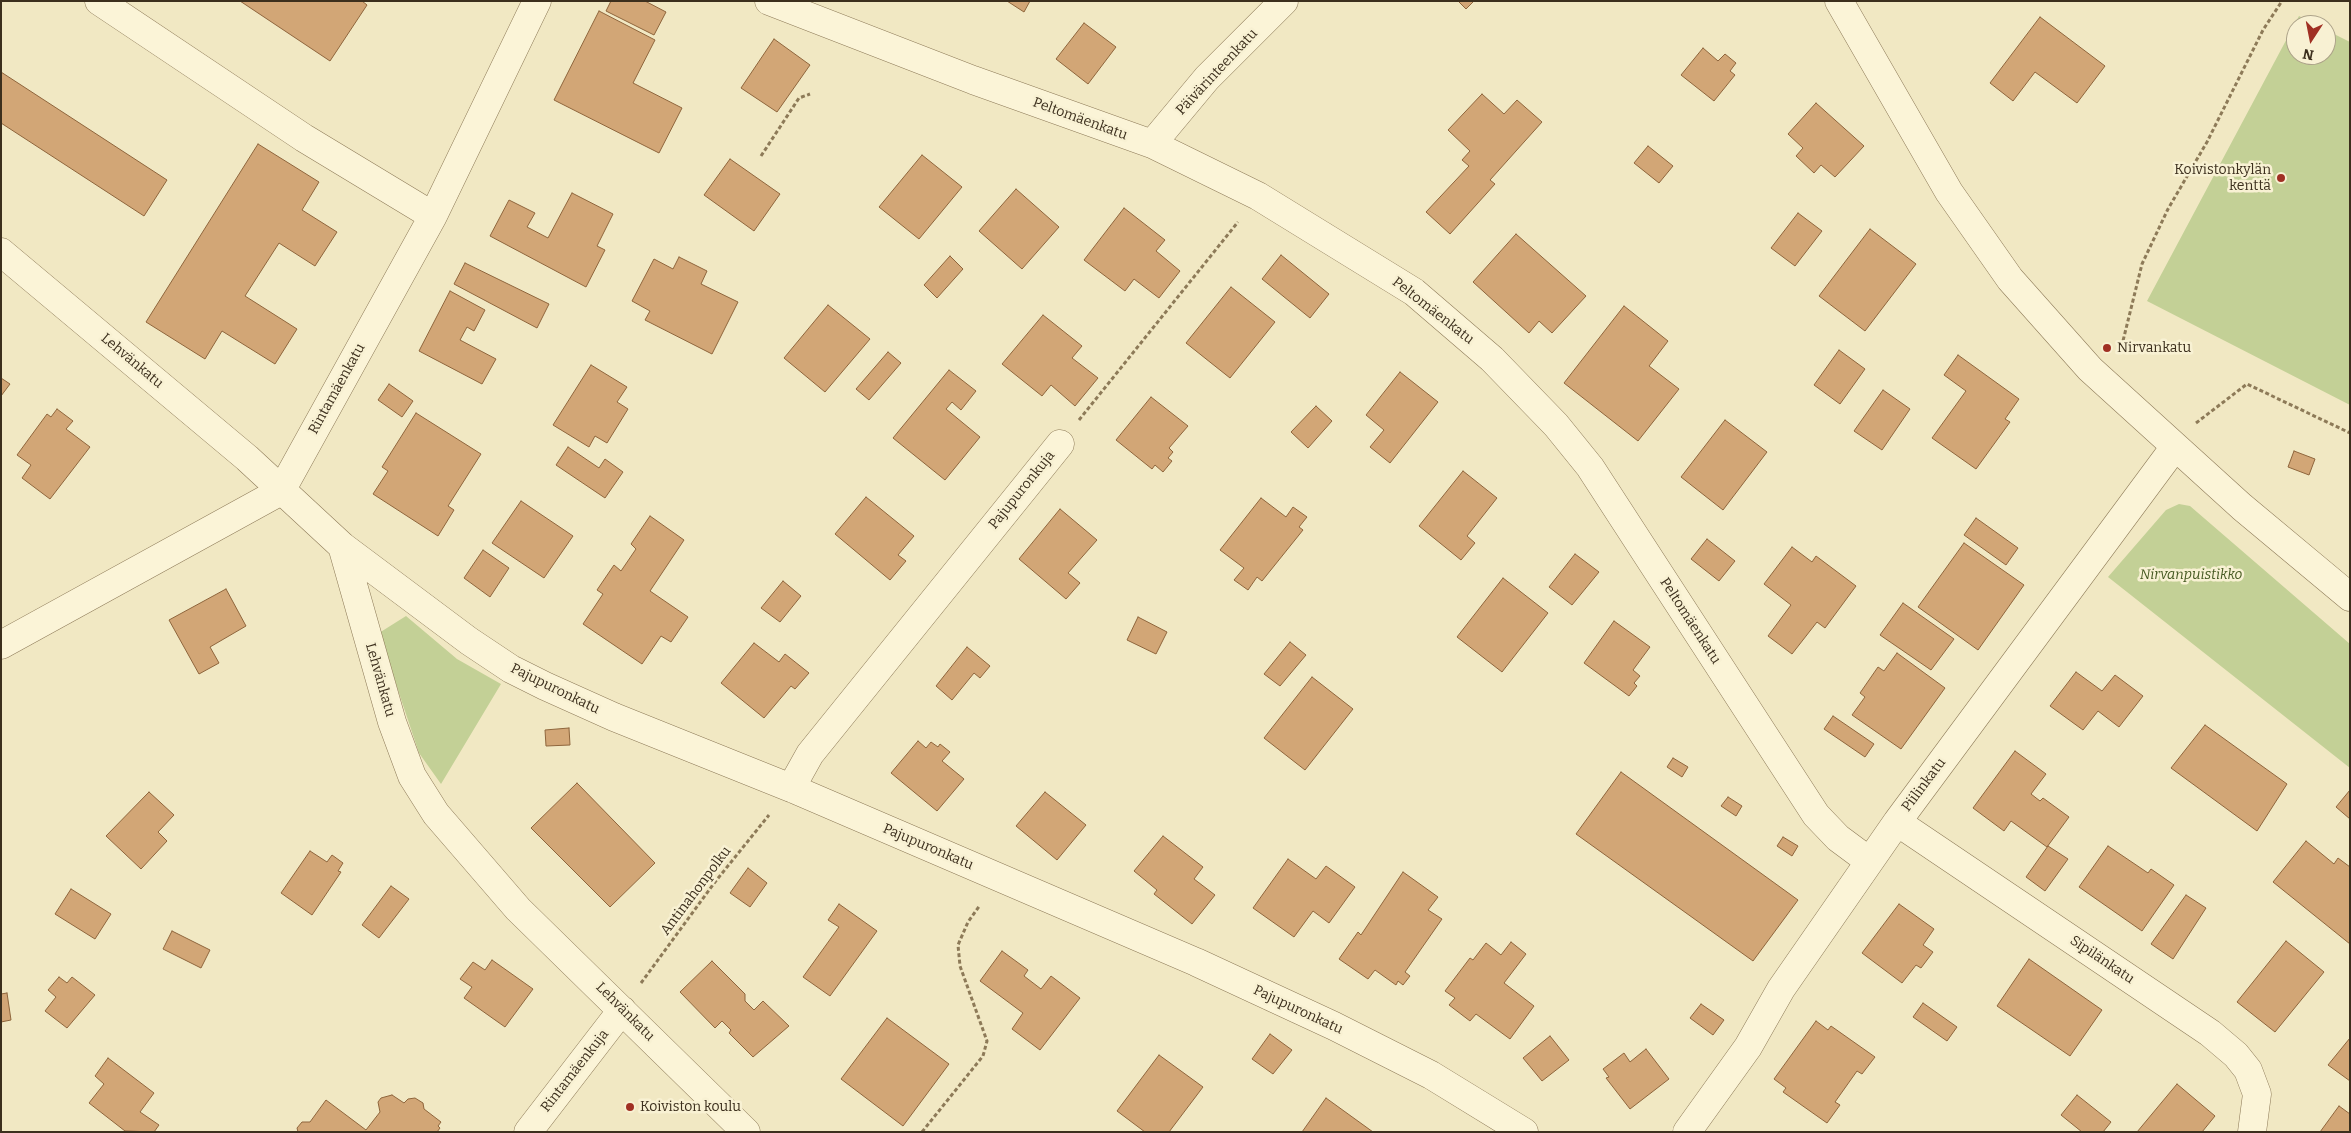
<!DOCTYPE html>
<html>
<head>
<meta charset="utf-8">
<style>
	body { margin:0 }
	#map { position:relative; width:2351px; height:1133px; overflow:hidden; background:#f1e8c3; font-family:Bitter,serif }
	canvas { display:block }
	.frame { position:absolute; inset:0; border:2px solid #3c2f1d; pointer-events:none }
	.north { position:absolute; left:2286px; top:15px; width:50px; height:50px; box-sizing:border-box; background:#f8f1d3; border:1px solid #ada38a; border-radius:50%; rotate:191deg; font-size:14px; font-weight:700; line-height:20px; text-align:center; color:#3c2f1d }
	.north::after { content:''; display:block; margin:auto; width:18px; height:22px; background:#a03023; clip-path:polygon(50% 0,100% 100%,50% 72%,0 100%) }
</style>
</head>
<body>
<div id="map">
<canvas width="2351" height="1133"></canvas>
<div class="frame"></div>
<div class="north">N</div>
</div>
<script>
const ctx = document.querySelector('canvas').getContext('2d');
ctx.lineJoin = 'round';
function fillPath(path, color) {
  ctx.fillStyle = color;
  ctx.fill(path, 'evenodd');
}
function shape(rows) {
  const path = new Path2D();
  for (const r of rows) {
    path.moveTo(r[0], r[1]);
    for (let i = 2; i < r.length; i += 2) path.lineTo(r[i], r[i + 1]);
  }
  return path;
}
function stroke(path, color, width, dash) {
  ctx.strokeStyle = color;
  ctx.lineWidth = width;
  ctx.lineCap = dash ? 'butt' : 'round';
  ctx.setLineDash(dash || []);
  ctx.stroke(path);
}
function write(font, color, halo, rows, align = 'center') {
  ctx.font = font + ' Bitter,serif';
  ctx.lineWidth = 5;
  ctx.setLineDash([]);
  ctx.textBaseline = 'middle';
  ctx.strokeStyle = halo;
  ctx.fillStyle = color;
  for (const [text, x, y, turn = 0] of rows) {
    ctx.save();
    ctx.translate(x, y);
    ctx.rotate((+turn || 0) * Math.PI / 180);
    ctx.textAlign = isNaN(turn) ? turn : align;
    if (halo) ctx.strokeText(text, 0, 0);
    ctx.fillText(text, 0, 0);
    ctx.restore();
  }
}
fillPath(shape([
	[2299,16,2316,25,2296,25,2296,55,2326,55,2326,30,2350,42,2350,405,2147,301],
	[2179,504,2190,506,2350,644,2350,768,2108,577,2166,510],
	[406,616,457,659,501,684,441,784,419,753,379,633]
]), '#c3d096');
const building = shape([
	[240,1,362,1,367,5,330,61,240,1],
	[611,1,645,1,666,12,654,35,606,11,611,1],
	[1007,1,1030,1,1024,12,1007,1],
	[1458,1,1474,1,1466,9,1458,1],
	[599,11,655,40,633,83,682,108,659,153,554,100,599,11],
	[2040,17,2105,66,2077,103,2035,72,2013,101,1990,83,2040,17],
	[1084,23,1116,47,1088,84,1056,59,1084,23],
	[774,39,810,65,777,112,741,88,774,39],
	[1703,48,1718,61,1725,54,1736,63,1730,71,1735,75,1714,101,1681,75,1703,48],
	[1,72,167,180,144,216,1,123,1,72],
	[1482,94,1504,114,1517,100,1542,122,1490,180,1495,184,1450,234,1426,212,1469,166,1462,160,1470,151,1448,130,1482,94],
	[1816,103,1864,146,1835,177,1821,165,1814,173,1796,156,1803,148,1788,134,1816,103],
	[258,144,319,182,302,210,337,232,315,266,279,243,245,296,297,329,275,364,222,331,205,359,146,322,258,144],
	[1648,146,1673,166,1659,183,1634,163,1648,146],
	[922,155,962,187,919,239,879,207,922,155],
	[730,159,780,194,754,231,704,195,730,159],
	[1016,189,1059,227,1022,269,979,231,1016,189],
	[572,193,613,214,597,246,605,250,586,287,490,236,509,200,535,213,527,227,548,238,572,193],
	[1124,208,1165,240,1156,251,1180,271,1159,298,1134,279,1125,291,1084,260,1124,208],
	[1798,213,1822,231,1795,266,1771,248,1798,213],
	[1870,229,1916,264,1865,331,1819,296,1870,229],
	[1516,234,1586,296,1552,333,1539,321,1529,333,1473,282,1516,234],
	[1281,255,1329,294,1310,318,1262,279,1281,255],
	[950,256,963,269,937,298,924,285,950,256],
	[679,257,707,271,701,284,738,302,712,354,645,320,650,311,632,301,654,259,673,269,679,257],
	[465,263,549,304,537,328,454,284,465,263],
	[1231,287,1275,322,1230,378,1186,343,1231,287],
	[450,291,485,310,474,331,467,327,460,340,496,359,482,384,419,351,450,291],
	[828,305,870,339,825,392,784,358,828,305],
	[1624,306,1668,341,1649,366,1679,389,1638,441,1564,383,1624,306],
	[1043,315,1082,346,1072,358,1098,378,1075,406,1051,385,1042,396,1002,364,1043,315],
	[1839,350,1865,369,1840,404,1814,385,1839,350],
	[888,352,901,363,869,400,856,389,888,352],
	[1958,355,2019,399,2005,419,2010,422,1976,469,1932,438,1966,391,1944,375,1958,355],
	[591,365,627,387,617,402,628,409,607,443,595,436,589,447,553,425,591,365],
	[949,370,976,391,961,410,952,402,946,409,980,437,945,480,893,438,949,370],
	[1400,372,1438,402,1390,463,1370,447,1384,430,1366,415,1400,372],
	[1,378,10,384,1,396,1,378],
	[389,384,413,401,402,417,378,400,389,384],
	[1883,390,1910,409,1882,450,1854,431,1883,390],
	[1151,397,1188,426,1169,448,1173,452,1168,458,1172,461,1163,472,1155,465,1152,469,1116,440,1151,397],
	[1316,406,1332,421,1308,448,1291,432,1316,406],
	[57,409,73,421,66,429,90,447,50,499,22,478,31,465,17,455,47,414,51,417,57,409],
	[416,413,481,454,448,506,454,510,438,536,373,494,388,471,382,467,416,413],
	[1725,420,1767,452,1723,510,1681,477,1725,420],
	[568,447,599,468,605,459,623,472,605,498,556,465,568,447],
	[2294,451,2315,459,2309,475,2288,467,2294,451],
	[1463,471,1497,498,1467,536,1475,543,1461,560,1419,526,1463,471],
	[866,497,914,536,898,555,906,561,890,580,835,534,866,497],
	[1261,498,1286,517,1293,507,1307,517,1299,527,1303,530,1262,581,1257,577,1248,590,1234,580,1244,568,1220,550,1261,498],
	[521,501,573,536,544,578,492,543,521,501],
	[1060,509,1097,540,1068,573,1080,583,1066,599,1019,559,1060,509],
	[650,516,684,540,650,591,688,617,671,642,661,636,642,664,583,624,603,594,597,590,614,565,621,571,636,549,631,544,650,516],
	[1976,518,2018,548,2006,565,1964,535,1976,518],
	[1707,539,1735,561,1719,581,1691,559,1707,539],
	[1964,543,2024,585,1978,650,1918,607,1964,543],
	[1792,547,1812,562,1816,556,1856,586,1825,628,1817,622,1792,654,1768,636,1791,605,1764,584,1792,547],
	[483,550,509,568,490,597,464,578,483,550],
	[1575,554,1599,572,1572,605,1549,587,1575,554],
	[1503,578,1548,613,1502,672,1457,637,1503,578],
	[783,581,801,596,780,622,761,608,783,581],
	[226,589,246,626,210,647,219,663,199,674,169,620,226,589],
	[1903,603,1954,639,1931,670,1880,635,1903,603],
	[1138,617,1167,632,1156,654,1127,640,1138,617],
	[1614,621,1650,647,1633,670,1640,676,1634,683,1637,686,1629,696,1584,663,1614,621],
	[1290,642,1306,655,1280,686,1264,674,1290,642],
	[754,643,779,662,785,654,809,673,795,689,791,686,764,718,721,683,754,643],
	[967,647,990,666,980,678,974,673,952,700,936,686,967,647],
	[1897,653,1945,688,1901,749,1852,715,1865,697,1860,693,1878,667,1884,671,1897,653],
	[2076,672,2102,691,2115,675,2143,696,2119,727,2098,711,2083,730,2050,706,2076,672],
	[1312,677,1353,709,1305,770,1264,738,1312,677],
	[1833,716,1874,744,1865,757,1824,729,1833,716],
	[2205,725,2287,784,2257,831,2171,768,2205,725],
	[569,728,570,745,546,746,545,730,569,728],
	[918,741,926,748,931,742,938,747,940,744,950,752,942,761,964,779,937,811,891,773,918,741],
	[2015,751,2046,774,2031,794,2040,801,2043,798,2069,817,2047,847,2011,821,2004,831,1973,808,2015,751],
	[1673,758,1688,767,1682,777,1667,767,1673,758],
	[1621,772,1798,900,1753,961,1576,834,1621,772],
	[577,783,655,863,610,907,531,828,577,783],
	[2350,790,2350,819,2336,807,2350,790],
	[149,792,174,815,158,832,167,841,141,869,106,836,149,792],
	[1045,792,1086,825,1057,860,1016,826,1045,792],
	[1728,797,1742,806,1736,816,1721,806,1728,797],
	[1163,836,1203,867,1194,879,1215,895,1192,924,1154,894,1157,890,1134,871,1163,836],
	[1783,837,1798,846,1792,856,1777,846,1783,837],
	[2306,841,2334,864,2338,858,2350,867,2350,944,2273,882,2306,841],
	[2048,846,2068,859,2045,891,2026,877,2048,846],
	[2108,846,2148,873,2151,869,2174,885,2142,931,2079,887,2108,846],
	[310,851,327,862,332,855,343,863,338,871,341,872,312,915,281,893,310,851],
	[1288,859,1316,879,1326,866,1355,887,1329,923,1313,911,1294,937,1253,908,1288,859],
	[748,868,767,883,750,907,730,893,748,868],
	[1403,872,1438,897,1428,910,1442,919,1405,972,1410,976,1403,985,1398,981,1396,985,1375,970,1368,979,1339,959,1358,932,1361,935,1403,872],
	[391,886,409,899,379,938,362,925,391,886],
	[71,889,111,914,95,939,55,914,71,889],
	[2186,895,2206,908,2173,959,2151,944,2186,895],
	[839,904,877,931,830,996,803,977,839,927,828,920,839,904],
	[1899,904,1934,929,1923,945,1933,952,1921,968,1916,965,1902,983,1862,953,1899,904],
	[172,931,210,950,201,968,163,949,172,931],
	[2286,941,2324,972,2275,1032,2237,1002,2286,941],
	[1511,942,1526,954,1504,983,1534,1006,1510,1039,1476,1014,1470,1021,1449,1005,1455,998,1445,991,1470,958,1473,960,1486,943,1501,955,1511,942],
	[1002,951,1028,970,1024,976,1041,989,1051,976,1080,998,1040,1050,1012,1029,1023,1013,980,981,1002,951],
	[2029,959,2102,1010,2070,1056,1997,1006,2029,959],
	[492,960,533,989,505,1027,464,998,472,987,460,979,473,962,485,970,492,960],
	[712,961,745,994,745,1001,754,1010,763,1001,789,1026,753,1057,729,1033,731,1030,722,1021,715,1028,680,992,712,961],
	[59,977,67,983,72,977,95,995,67,1028,45,1011,56,997,48,990,59,977],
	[7,993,11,1020,1,1022,1,994,7,993],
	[1923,1003,1957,1027,1947,1041,1913,1017,1923,1003],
	[1701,1004,1724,1020,1713,1035,1690,1018,1701,1004],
	[887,1018,949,1064,903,1126,841,1079,887,1018],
	[1816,1021,1828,1030,1831,1026,1875,1057,1862,1074,1857,1071,1835,1102,1840,1105,1827,1123,1783,1092,1786,1088,1774,1079,1816,1021],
	[1270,1034,1292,1050,1273,1074,1252,1059,1270,1034],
	[1550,1036,1569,1060,1542,1081,1523,1058,1550,1036],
	[2350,1038,2350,1081,2328,1065,2350,1038],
	[1646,1049,1669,1079,1630,1109,1606,1078,1609,1077,1603,1069,1624,1053,1630,1062,1646,1049],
	[1159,1055,1203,1087,1169,1132,1145,1132,1117,1111,1159,1055],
	[108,1058,154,1093,140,1112,159,1125,154,1132,125,1131,89,1103,104,1084,95,1076,108,1058],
	[2177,1084,2215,1116,2202,1132,2137,1132,2177,1084],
	[392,1095,404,1103,408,1099,415,1098,423,1103,424,1109,441,1122,438,1126,440,1128,437,1132,298,1132,297,1128,302,1122,310,1122,326,1100,366,1130,380,1112,378,1102,381,1098,392,1095],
	[2077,1095,2111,1122,2103,1132,2082,1132,2061,1115,2077,1095],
	[1326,1098,1373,1132,1302,1132,1326,1098],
	[2339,1106,2350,1114,2350,1132,2320,1132,2339,1106]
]);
fillPath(building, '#d2a676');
stroke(building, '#8e653c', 1);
const minor = shape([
	[99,1,304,138,433,216],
	[769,1,973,80,1152,144,1258,196,1414,292,1492,359,1556,425,1590,467,1816,815,1838,838,1869,861],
	[1839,1,1949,192,2010,279,2090,369,2242,507,2350,597],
	[1152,144,1207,78,1284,1],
	[1,252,247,458,342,546,392,722,412,776,436,814,518,909,746,1132],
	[342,546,469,641,511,669,545,686,614,717,791,788,1196,962,1334,1026,1431,1075,1524,1132],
	[1,645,281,491,433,216,537,1],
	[791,788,810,754,1060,444],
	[1897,822,2210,1033,2236,1055,2248,1070,2257,1094,2252,1132],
	[528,1132,622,1010],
	[1687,1132,1748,1047,1781,989,1897,822,2174,448]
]);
stroke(minor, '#8d7a58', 29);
stroke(shape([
	[761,156,799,98,810,94],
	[2120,353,2142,264,2168,209,2207,142,2263,30,2282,1],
	[1079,420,1238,222],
	[2196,423,2247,384,2350,433],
	[641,983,715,882,769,815],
	[922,1132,983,1056,987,1041,960,966,958,945,968,922,980,905]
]), '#8d7a58', 3, [4, 2.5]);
stroke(minor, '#fbf4d7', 28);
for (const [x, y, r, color] of [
	[2281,178,5,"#a03023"],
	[2107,348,5,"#a03023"],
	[630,1107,5,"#a03023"]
]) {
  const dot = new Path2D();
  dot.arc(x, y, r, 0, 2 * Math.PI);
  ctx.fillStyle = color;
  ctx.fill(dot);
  stroke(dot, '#f8f1d3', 2);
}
write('14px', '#3c2f1d', '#f8f1d3', [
	["Päivärinteenkatu",1217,72,-47],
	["Peltomäenkatu",1080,119,20],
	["Peltomäenkatu",1433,311,38],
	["Lehvänkatu",132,361,40],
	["Rintamäenkatu",337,389,-61],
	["Pajupuronkuja",1022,490,-51],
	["Peltomäenkatu",1690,621,57],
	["Lehvänkatu",380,680,74],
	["Pajupuronkatu",555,689,26],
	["Piilinkatu",1924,785,-53],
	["Pajupuronkatu",928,847,23],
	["Antinahonpolku",696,891,-53],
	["Sipilänkatu",2102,960,34],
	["Pajupuronkatu",1298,1010,25],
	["Lehvänkatu",625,1012,45],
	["Rintamäenkuja",575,1071,-52]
]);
write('14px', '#3c2f1d', '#f8f1d3', [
	["Koivistonkylän",2271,170,"right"],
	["kenttä",2271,186,"right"],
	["Nirvankatu",2117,348],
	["Koiviston koulu",640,1107]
], 'left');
write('italic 14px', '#465a22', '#f8f1d3', [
	["Nirvanpuistikko",2191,575]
]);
</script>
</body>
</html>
